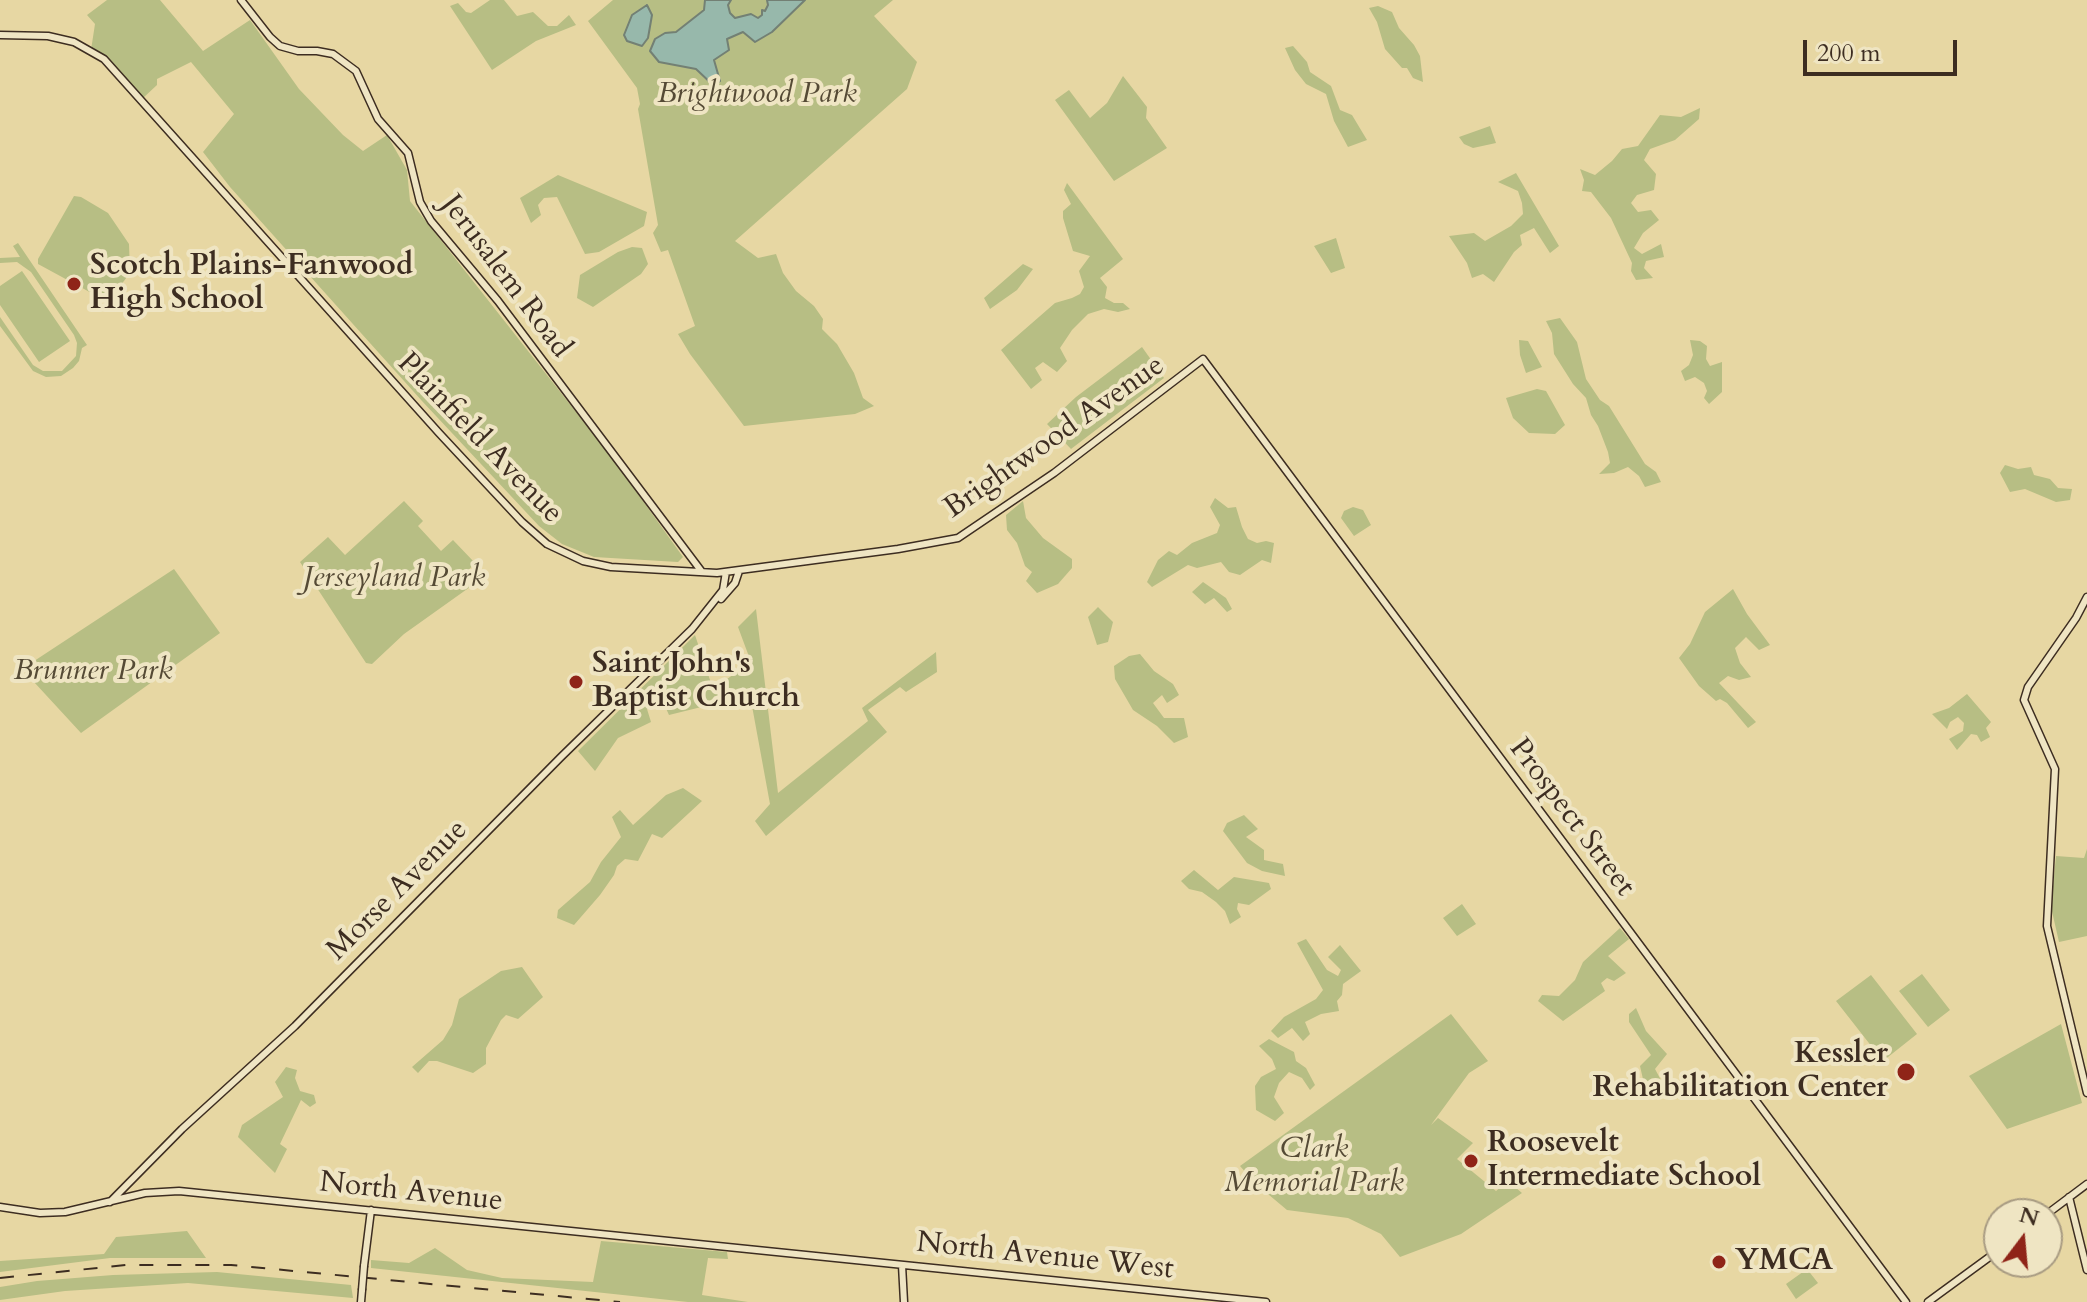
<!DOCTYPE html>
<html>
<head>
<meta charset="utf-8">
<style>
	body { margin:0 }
	#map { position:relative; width:2087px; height:1302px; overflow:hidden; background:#e7d7a3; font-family:Cardo,serif }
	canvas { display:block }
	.north { position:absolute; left:1983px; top:1198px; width:80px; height:80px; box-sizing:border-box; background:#efe5c3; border:2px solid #a89b82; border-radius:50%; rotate:16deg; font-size:22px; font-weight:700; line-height:32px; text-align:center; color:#3d2d21 }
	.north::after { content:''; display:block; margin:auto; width:28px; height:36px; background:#8f2418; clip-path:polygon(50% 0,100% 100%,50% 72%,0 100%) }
	.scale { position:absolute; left:1803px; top:40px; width:154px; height:36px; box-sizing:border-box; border:4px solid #3d2d21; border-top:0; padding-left:10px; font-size:24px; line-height:28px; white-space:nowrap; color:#3d2d21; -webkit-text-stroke:6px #efe5c3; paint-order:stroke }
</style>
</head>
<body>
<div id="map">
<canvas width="2087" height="1302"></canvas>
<div class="north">N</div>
<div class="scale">200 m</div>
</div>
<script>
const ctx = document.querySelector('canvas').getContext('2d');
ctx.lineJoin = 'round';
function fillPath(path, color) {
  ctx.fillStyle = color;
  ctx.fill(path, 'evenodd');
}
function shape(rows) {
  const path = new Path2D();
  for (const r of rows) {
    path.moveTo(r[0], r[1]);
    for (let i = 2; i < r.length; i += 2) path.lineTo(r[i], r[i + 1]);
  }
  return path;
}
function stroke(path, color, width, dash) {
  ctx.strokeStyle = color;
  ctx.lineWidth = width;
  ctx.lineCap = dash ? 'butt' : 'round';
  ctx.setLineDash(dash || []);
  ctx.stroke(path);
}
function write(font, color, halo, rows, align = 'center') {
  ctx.font = font + ' Cardo,serif';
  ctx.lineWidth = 8;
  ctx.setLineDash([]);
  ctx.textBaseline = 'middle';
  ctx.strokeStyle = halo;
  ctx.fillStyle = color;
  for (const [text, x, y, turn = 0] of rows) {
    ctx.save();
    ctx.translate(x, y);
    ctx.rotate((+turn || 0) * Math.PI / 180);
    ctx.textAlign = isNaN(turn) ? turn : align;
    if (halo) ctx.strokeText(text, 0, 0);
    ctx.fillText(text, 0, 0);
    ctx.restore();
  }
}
fillPath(shape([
	[107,0,160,0,203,51,250,20,299,89,343,135,363,151,387,135,407,170,410,201,613,459,683,557,678,562,594,557,562,544,539,526,422,401,230,187,203,152,234,114,191,62,157,79,157,85,142,99,91,50,95,24,87,15],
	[490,0,504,0,517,16,533,12,548,26,557,26,569,15,576,25,536,41,492,70,450,6,458,3,466,12,471,13],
	[613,0,893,0,874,16,917,62,907,89,735,241,758,258,776,254,783,273,796,291,814,306,823,319,822,329,837,344,854,373,863,398,874,406,855,414,744,426,690,354,678,334,695,326,668,250,661,252,653,233,658,225,638,109,640,104,637,88,588,21],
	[1378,6,1392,12,1399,28,1414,45,1420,56,1423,82,1413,78,1407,68,1402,68,1385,49,1377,22,1369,8],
	[1293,46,1307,62,1310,72,1331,86,1340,110,1352,115,1367,140,1348,147,1334,121,1326,94,1306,84,1295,70,1285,48],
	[1123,76,1147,107,1146,118,1167,148,1114,181,1055,100,1069,90,1090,118,1107,103],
	[1700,108,1699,119,1675,140,1650,149,1644,160,1656,174,1654,190,1637,195,1631,203,1638,212,1651,210,1659,220,1643,233,1634,248,1642,254,1661,244,1664,257,1646,261,1644,268,1653,278,1636,280,1631,271,1632,263,1611,218,1591,192,1582,191,1584,180,1580,169,1595,175,1612,161,1622,149,1638,146,1660,115,1681,117],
	[1490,126,1496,143,1473,148,1464,144,1459,137],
	[1516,173,1559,246,1550,253,1534,228,1520,235,1522,245,1514,252,1494,282,1483,274,1472,278,1467,263,1449,236,1474,233,1485,241,1511,226,1523,214,1522,203,1518,191,1498,182],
	[558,175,647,212,644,226,599,252,585,254,557,197,544,198,538,205,541,215,531,223,520,198],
	[1067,183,1123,259,1100,278,1107,287,1105,298,1114,303,1123,303,1130,309,1118,312,1104,309,1088,314,1072,330,1060,348,1067,361,1057,372,1043,362,1035,368,1042,380,1031,389,1001,350,1055,303,1072,298,1080,294,1084,287,1079,271,1090,256,1073,251,1063,218,1063,211,1071,204,1064,190],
	[74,196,81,197,108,213,129,244,130,273,108,302,38,264,38,259],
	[1336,238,1345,268,1331,273,1314,246],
	[18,243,87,345,82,348,79,361,73,368,61,376,46,377,33,371,0,326,0,317,33,365,43,371,62,371,76,356,77,343,74,335,31,272,17,262,0,263,0,258,20,257,13,246],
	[632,247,642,248,648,264,641,274,593,307,577,298,580,275,618,252],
	[1023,264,1033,269,1017,290,990,309,984,298],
	[22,271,70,341,39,362,0,305,0,286],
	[1560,318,1577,342,1586,379,1600,400,1609,406,1645,464,1656,472,1661,482,1645,487,1639,476,1628,467,1614,473,1599,474,1610,463,1608,452,1598,426,1591,415,1586,398,1573,384,1554,354,1552,333,1546,321],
	[1519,340,1528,341,1542,367,1526,373,1520,355],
	[1690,340,1700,341,1707,346,1706,359,1710,366,1722,362,1722,392,1709,404,1704,398,1707,391,1704,383,1695,377,1685,381,1681,371,1689,365,1693,355],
	[1142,347,1164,378,1071,449,1047,424,1076,397],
	[1537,389,1546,391,1565,425,1555,434,1529,433,1513,418,1506,398],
	[2005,465,2018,469,2031,467,2034,475,2050,479,2058,488,2072,489,2070,500,2056,502,2025,489,2010,492,2000,473],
	[1215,498,1228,508,1236,507,1242,527,1248,539,1257,543,1266,541,1274,543,1271,563,1262,560,1240,575,1229,572,1221,562,1197,568,1188,565,1152,587,1147,582,1158,560,1169,551,1177,555,1192,543,1217,533,1220,525,1210,507],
	[404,501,423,521,418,526,441,551,453,540,475,563,464,575,470,587,404,634,372,664,366,663,300,562,328,537,345,555],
	[1023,501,1026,518,1043,538,1072,559,1072,568,1058,584,1037,593,1026,581,1032,572,1025,566,1017,543,1007,530,1006,515],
	[1353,507,1363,510,1371,525,1354,536,1341,518,1344,511],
	[174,569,220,633,81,733,22,669],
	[1203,582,1226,598,1232,609,1227,612,1214,598,1205,604,1192,592],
	[1733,589,1747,614,1770,645,1759,650,1746,637,1735,648,1740,663,1751,677,1739,680,1728,676,1719,683,1756,722,1748,728,1727,703,1720,699,1716,701,1699,686,1679,658,1690,644,1705,612],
	[1098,607,1113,622,1108,642,1097,645,1088,617],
	[756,609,778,793,868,721,862,708,936,652,937,672,906,692,900,687,868,710,887,732,766,836,755,821,770,804,750,695,669,715,664,704,647,709,651,722,618,738,595,771,578,751,695,635,713,689,751,662,738,627],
	[1140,654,1154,671,1173,684,1179,695,1167,703,1162,695,1153,703,1164,718,1184,718,1188,737,1174,743,1157,726,1133,710,1115,679,1114,666,1129,656],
	[1967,694,1991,722,1986,728,1990,737,1981,742,1977,735,1971,734,1957,750,1949,739,1963,731,1964,723,1958,717,1950,722,1947,729,1932,714,1949,708],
	[683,788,702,801,662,838,652,834,638,861,625,859,617,866,614,875,600,895,574,925,557,918,558,910,590,882,601,862,621,837,612,817,620,810,633,825,666,795],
	[1244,815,1258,829,1246,837,1264,850,1264,860,1283,864,1285,876,1262,871,1247,863,1223,831,1227,823],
	[2087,849,2087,936,2059,942,2051,907,2056,856,2084,858],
	[1194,870,1218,890,1234,877,1269,883,1271,889,1249,905,1238,903,1237,909,1241,917,1230,924,1225,911,1216,902,1202,892,1189,889,1181,881],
	[1462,904,1476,924,1457,936,1443,918],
	[1620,928,1629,939,1608,956,1626,973,1614,981,1607,978,1601,983,1605,991,1563,1021,1538,1001,1542,995,1559,996,1575,980,1583,962],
	[1306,939,1327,970,1338,976,1341,970,1328,957,1340,945,1361,971,1343,984,1342,995,1337,1001,1339,1011,1321,1014,1305,1022,1310,1034,1303,1041,1292,1028,1278,1038,1271,1031,1284,1017,1316,999,1323,990,1297,943],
	[522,967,543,997,518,1019,506,1015,501,1020,486,1048,486,1064,473,1073,437,1061,429,1061,418,1073,412,1067,443,1040,452,1025,459,999,501,971],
	[1922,974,1950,1010,1928,1027,1899,991],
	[1871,975,1917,1034,1883,1061,1836,1001],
	[1636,1008,1646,1031,1667,1054,1655,1069,1662,1082,1645,1088,1640,1066,1651,1055,1629,1022,1629,1014],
	[1451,1014,1488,1061,1469,1073,1431,1125,1438,1118,1473,1143,1457,1159,1496,1191,1508,1181,1522,1193,1461,1234,1400,1257,1381,1234,1348,1218,1287,1210,1256,1184,1240,1166],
	[2061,1024,2082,1103,2007,1129,1969,1076],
	[1269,1039,1294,1052,1296,1061,1306,1068,1315,1085,1310,1090,1302,1078,1289,1072,1279,1083,1274,1097,1284,1113,1275,1121,1256,1110,1255,1086,1261,1077,1276,1069,1272,1059,1259,1046],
	[286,1067,297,1070,295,1078,300,1091,314,1095,316,1103,310,1107,301,1100,280,1144,287,1149,275,1173,238,1137,242,1125,283,1097,275,1082],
	[187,1231,206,1258,110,1258,0,1272,0,1261,104,1254,116,1237],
	[601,1241,727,1252,728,1259,708,1258,702,1295,748,1302,688,1302,371,1268,371,1260,409,1263,435,1248,467,1270,502,1278,593,1282],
	[1807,1269,1818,1283,1796,1299,1786,1284],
	[217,1272,351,1285,353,1298,188,1283,65,1291,0,1300,0,1287,37,1281,113,1275]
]), '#b7be84');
const water = shape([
	[705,0,731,0,728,5,730,13,735,18,751,14,758,18,762,15,762,10,765,11,768,5,767,0,805,0,772,32,755,42,743,32,727,39,729,50,714,60,720,81,714,86,696,69,659,62,650,51,655,39,665,33,676,32,704,10,705,0],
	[647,5,652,15,648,38,642,46,627,41,624,35,632,15,647,5]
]);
fillPath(water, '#97b8ab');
stroke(water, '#738074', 2);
const secondary = shape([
	[241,0,270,37,280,46,298,51,317,51,333,54,356,71,378,119,408,153,420,202,431,221,498,301,702,572],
	[0,35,48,36,74,42,104,59,439,433,522,522,547,544,583,561,611,567,717,573,898,549,958,538,1054,473,1203,359,1906,1302],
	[2087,597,2076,618,2028,687,2024,700,2055,769,2047,926,2087,1093],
	[721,599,735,583,739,571],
	[2069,1197,2087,1270],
	[110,1202,182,1129,295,1026,561,757,692,629,723,590,726,572],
	[0,1207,40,1213,65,1212,145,1193,179,1191,1266,1302],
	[2047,1214,2087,1184],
	[902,1265,904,1302],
	[364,1266,371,1210],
	[361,1302,362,1290],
	[1928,1302,1999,1250]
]);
stroke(secondary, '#3d2d21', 9);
stroke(secondary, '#efe5c3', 6);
stroke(shape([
	[0,1278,126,1265,231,1265,620,1302]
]), '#3d2d21', 2, [14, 14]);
const secondaryBridge = shape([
	[362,1290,364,1266]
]);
stroke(secondaryBridge, '#3d2d21', 9, []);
stroke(secondaryBridge, '#efe5c3', 6);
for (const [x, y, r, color] of [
	[74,284,8,"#8f2418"],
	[576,682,8,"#8f2418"],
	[1906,1072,10,"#8f2418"],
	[1471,1161,8,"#8f2418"],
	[1719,1262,8,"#8f2418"]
]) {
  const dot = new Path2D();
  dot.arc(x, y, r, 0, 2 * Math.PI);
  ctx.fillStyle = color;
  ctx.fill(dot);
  stroke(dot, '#efe5c3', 3);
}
write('italic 30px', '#554a35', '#efe5c3', [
	["Brightwood Park",757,95],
	["Jerseyland Park",394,579],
	["Brunner Park",93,672],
	["Clark",1314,1150],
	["Memorial Park",1314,1184]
]);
write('bold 30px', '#3d2d21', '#efe5c3', [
	["Scotch Plains-Fanwood",90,267],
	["High School",90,301],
	["Saint John's",592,665],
	["Baptist Church",592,699],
	["Kessler",1888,1055,"right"],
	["Rehabilitation Center",1888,1089,"right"],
	["Roosevelt",1487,1144],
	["Intermediate School",1487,1178],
	["YMCA",1735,1262]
], 'left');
write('30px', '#3d2d21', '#efe5c3', [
	["Jerusalem Road",505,277,53],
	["Brightwood Avenue",1055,438,-35],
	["Plainfield Avenue",479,439,46],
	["Prospect Street",1571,818,53],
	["Morse Avenue",398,891,-45],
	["North Avenue",411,1193,6],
	["North Avenue West",1045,1257,6]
]);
</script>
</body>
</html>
